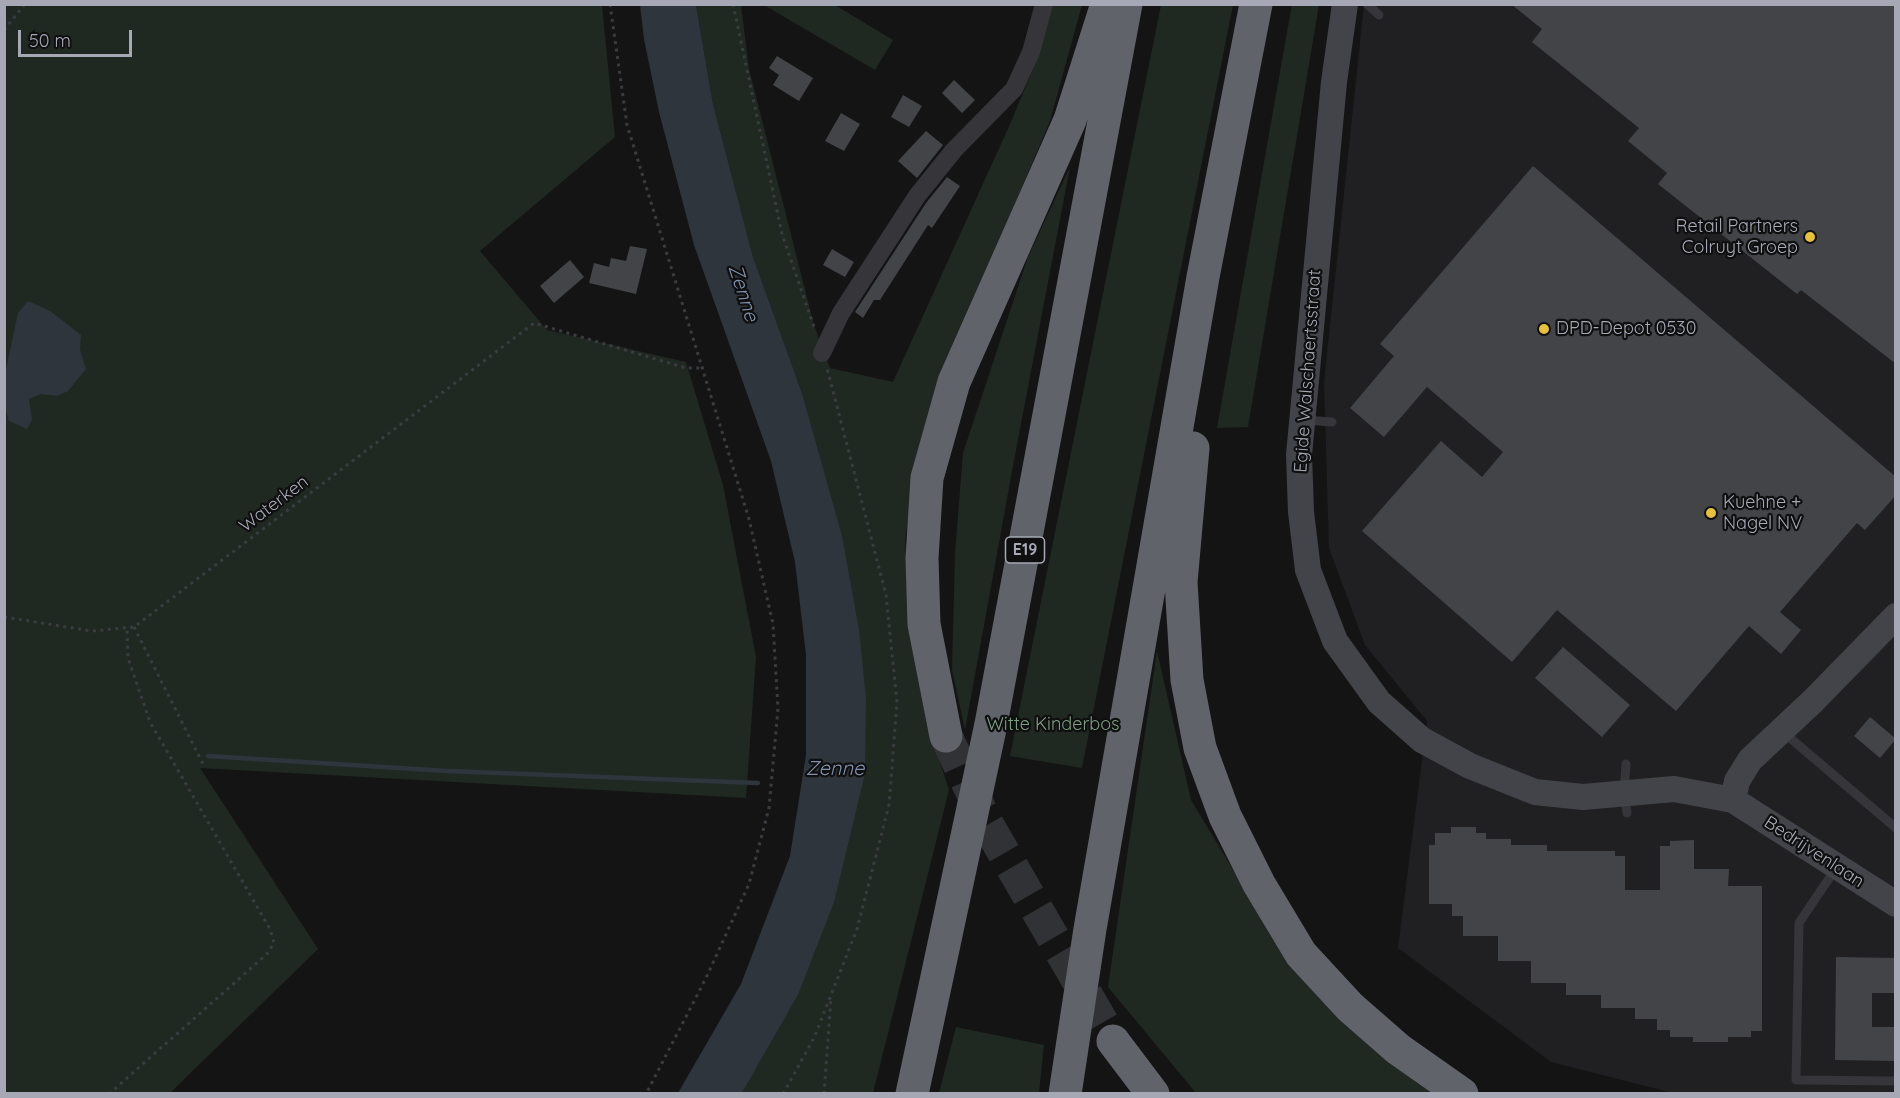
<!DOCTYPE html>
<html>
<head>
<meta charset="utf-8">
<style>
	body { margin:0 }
	#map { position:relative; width:1900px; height:1098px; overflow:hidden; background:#141415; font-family:Quicksand,sans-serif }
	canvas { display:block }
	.frame { position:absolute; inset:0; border:6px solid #a6a9b5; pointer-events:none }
	.scale { position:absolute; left:18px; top:30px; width:114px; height:27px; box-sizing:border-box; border:3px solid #a6a9b5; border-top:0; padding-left:8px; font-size:18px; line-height:21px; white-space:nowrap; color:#a6a9b5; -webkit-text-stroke:4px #0f0f10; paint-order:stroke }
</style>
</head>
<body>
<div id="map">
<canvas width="1900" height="1098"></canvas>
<div class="frame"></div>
<div class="scale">50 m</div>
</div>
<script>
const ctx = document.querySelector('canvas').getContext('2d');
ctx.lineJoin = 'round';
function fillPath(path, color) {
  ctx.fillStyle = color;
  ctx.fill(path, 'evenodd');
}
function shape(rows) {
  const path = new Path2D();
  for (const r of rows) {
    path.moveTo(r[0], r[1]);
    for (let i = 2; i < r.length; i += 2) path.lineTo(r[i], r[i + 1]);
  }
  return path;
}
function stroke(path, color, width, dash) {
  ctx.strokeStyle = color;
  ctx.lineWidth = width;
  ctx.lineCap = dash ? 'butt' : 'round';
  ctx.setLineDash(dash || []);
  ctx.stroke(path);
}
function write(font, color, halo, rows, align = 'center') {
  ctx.font = font + ' Quicksand,sans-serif';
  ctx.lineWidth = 4.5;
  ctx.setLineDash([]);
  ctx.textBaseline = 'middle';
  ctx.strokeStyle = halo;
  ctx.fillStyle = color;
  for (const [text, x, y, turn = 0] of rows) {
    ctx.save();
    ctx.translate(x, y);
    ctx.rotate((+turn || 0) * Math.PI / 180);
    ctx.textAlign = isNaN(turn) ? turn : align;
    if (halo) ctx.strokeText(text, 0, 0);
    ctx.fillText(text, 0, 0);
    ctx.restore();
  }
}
fillPath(shape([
	[1364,5,1895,5,1895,1093,1673,1093,1551,1062,1398,948,1427,721,1365,645,1329,548,1324,382]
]), '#202022');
fillPath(shape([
	[1292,4,1319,5,1248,427,1217,428],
	[4,5,602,5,615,137,480,251,547,330,686,362,723,485,756,657,746,798,200,768,318,949,170,1093,5,1093],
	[696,5,741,5,749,69,814,325,830,368,893,382,1011,122,1033,69,1052,5,1082,5,1050,121,932,401,917,469,905,540,910,626,933,741,949,790,873,1093,742,1093,798,995,859,629,841,536,802,393,753,257,713,104],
	[764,5,835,5,893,40,875,70],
	[1161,5,1233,5,1082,768,1010,756],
	[1070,167,1012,471,965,730,952,670,955,553,963,453,1028,257],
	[1157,651,1191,800,1288,961,1442,1093,1196,1093,1108,987],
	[956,1027,1044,1045,1039,1093,939,1093]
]), '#202822');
fillPath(shape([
	[640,5,696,5,713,104,753,257,802,393,842,536,859,629,866,698,865,774,834,902,798,995,742,1093,678,1093,741,984,790,856,806,755,806,655,795,562,771,461,694,245,659,112,644,39],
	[28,301,50,311,81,335,80,350,86,369,68,391,57,396,41,394,29,399,32,420,27,429,9,421,5,408,4,379,18,313]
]), '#2e353d');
stroke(shape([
	[208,756,447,771,758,783]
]), '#2e353d', 4.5);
fillPath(shape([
	[1511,4,1896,4,1896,364,1801,290,1797,294,1658,184,1667,173,1628,141,1639,128,1532,42,1542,29],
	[777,56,813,78,799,101,773,85,779,75,769,68],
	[954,80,975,100,962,113,942,93],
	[903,95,922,106,909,127,891,117],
	[841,113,860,124,844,151,825,141],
	[926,131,943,145,917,178,898,161],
	[1533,166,1896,477,1896,495,1865,530,1857,523,1780,612,1801,630,1781,654,1749,626,1676,711,1557,610,1512,662,1362,531,1441,441,1482,477,1503,452,1427,387,1384,437,1350,408,1394,356,1380,344],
	[947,177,960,186,932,228,928,225,880,300,874,300,863,318,855,312,926,203],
	[630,246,647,249,636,294,589,283,594,263,609,267,611,258,626,261],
	[832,249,854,262,845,277,823,265],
	[570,260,584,277,554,303,540,286],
	[1563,647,1630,705,1602,737,1535,678],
	[1870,717,1896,739,1880,758,1854,736],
	[1451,827,1476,827,1476,833,1486,833,1486,839,1511,839,1511,845,1547,845,1547,851,1615,851,1615,856,1625,856,1625,890,1660,890,1660,846,1670,846,1670,841,1694,840,1694,869,1729,869,1728,886,1762,886,1762,1031,1751,1031,1751,1037,1728,1037,1728,1042,1693,1042,1693,1037,1670,1037,1670,1030,1657,1030,1657,1019,1635,1019,1635,1008,1601,1008,1601,995,1566,995,1566,983,1531,983,1531,961,1498,961,1498,936,1463,936,1463,916,1452,916,1452,904,1429,904,1429,845,1435,845,1435,833,1451,833],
	[1836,957,1896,958,1896,993,1872,993,1872,1027,1896,1027,1896,1061,1835,1060]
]), '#434448');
stroke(shape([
	[946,736,986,822,1113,1041]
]), '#313235', 33, [33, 16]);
stroke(shape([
	[610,4,627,125,749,519,773,624,778,709,769,808,749,884,706,978,646,1094],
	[733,4,782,234,815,330],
	[4,30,25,4],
	[4,617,92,631,134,627,534,323,686,368,704,368],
	[134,627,203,764],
	[109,1094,267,954,274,943,270,929,150,722,128,658,127,628],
	[783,1094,814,1038,857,929,889,805,897,702,886,595,827,368],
	[824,1094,831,998]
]), '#3b3c41', 3, [3, 4.5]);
stroke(shape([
	[1367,4,1379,15],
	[1305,420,1332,422],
	[1783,732,1896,828],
	[1626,764,1624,793,1627,813],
	[1836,868,1799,923,1796,1080,1896,1081]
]), '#35353a', 9);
stroke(shape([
	[822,353,841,313,917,196,954,150,1014,89,1031,52,1044,4]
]), '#35353a', 18);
stroke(shape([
	[1345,4,1334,82,1299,455,1301,512,1308,570,1335,641,1379,702,1422,740,1470,766,1535,792,1583,797,1674,789,1733,800,1896,904],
	[1733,800,1737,781,1750,760,1813,701,1896,616]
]), '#43444a', 26);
stroke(shape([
	[1193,448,1181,582,1187,680,1200,748,1225,816,1259,884,1301,954,1350,1007,1398,1049,1462,1094],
	[946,736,924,624,922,558,927,478,954,382,1070,120,1107,4],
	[1113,1041,1153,1094],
	[912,1094,991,724,1126,4],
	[1065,1094,1090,929,1203,277,1256,4]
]), '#61636b', 33);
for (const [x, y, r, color] of [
	[1810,237,6,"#e7c139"],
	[1544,329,6,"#e7c139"],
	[1711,513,6,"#e7c139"]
]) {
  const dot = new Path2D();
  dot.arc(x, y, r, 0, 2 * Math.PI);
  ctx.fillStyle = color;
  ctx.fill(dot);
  stroke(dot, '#0f0f10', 2);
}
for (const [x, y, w] of [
	[1025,550,39]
]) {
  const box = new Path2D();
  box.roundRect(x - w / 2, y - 13, w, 26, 4.5);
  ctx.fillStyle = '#0f0f10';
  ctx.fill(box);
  stroke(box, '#a6a9b5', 1.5);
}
write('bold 16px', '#a6a9b5', null, [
	["E19",1025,550]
]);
write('18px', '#a6a9b5', '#0f0f10', [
	["Retail Partners",1798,227,"right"],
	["Colruyt Groep",1798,248,"right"],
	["DPD-Depot 0530",1556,329],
	["Kuehne +",1723,503],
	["Nagel NV",1723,524]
], 'left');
write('18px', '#a6a9b5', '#0f0f10', [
	["Egide Walschaertsstraat",1308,371,-86],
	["Waterken",274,504,-37],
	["Bedrijvenlaan",1814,852,33]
]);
write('18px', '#7e9f84', '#0f0f10', [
	["Witte Kinderbos",1053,725]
]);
write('italic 20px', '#7f92ae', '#0f0f10', [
	["Zenne",743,293,72],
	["Zenne",835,769]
]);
</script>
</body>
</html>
